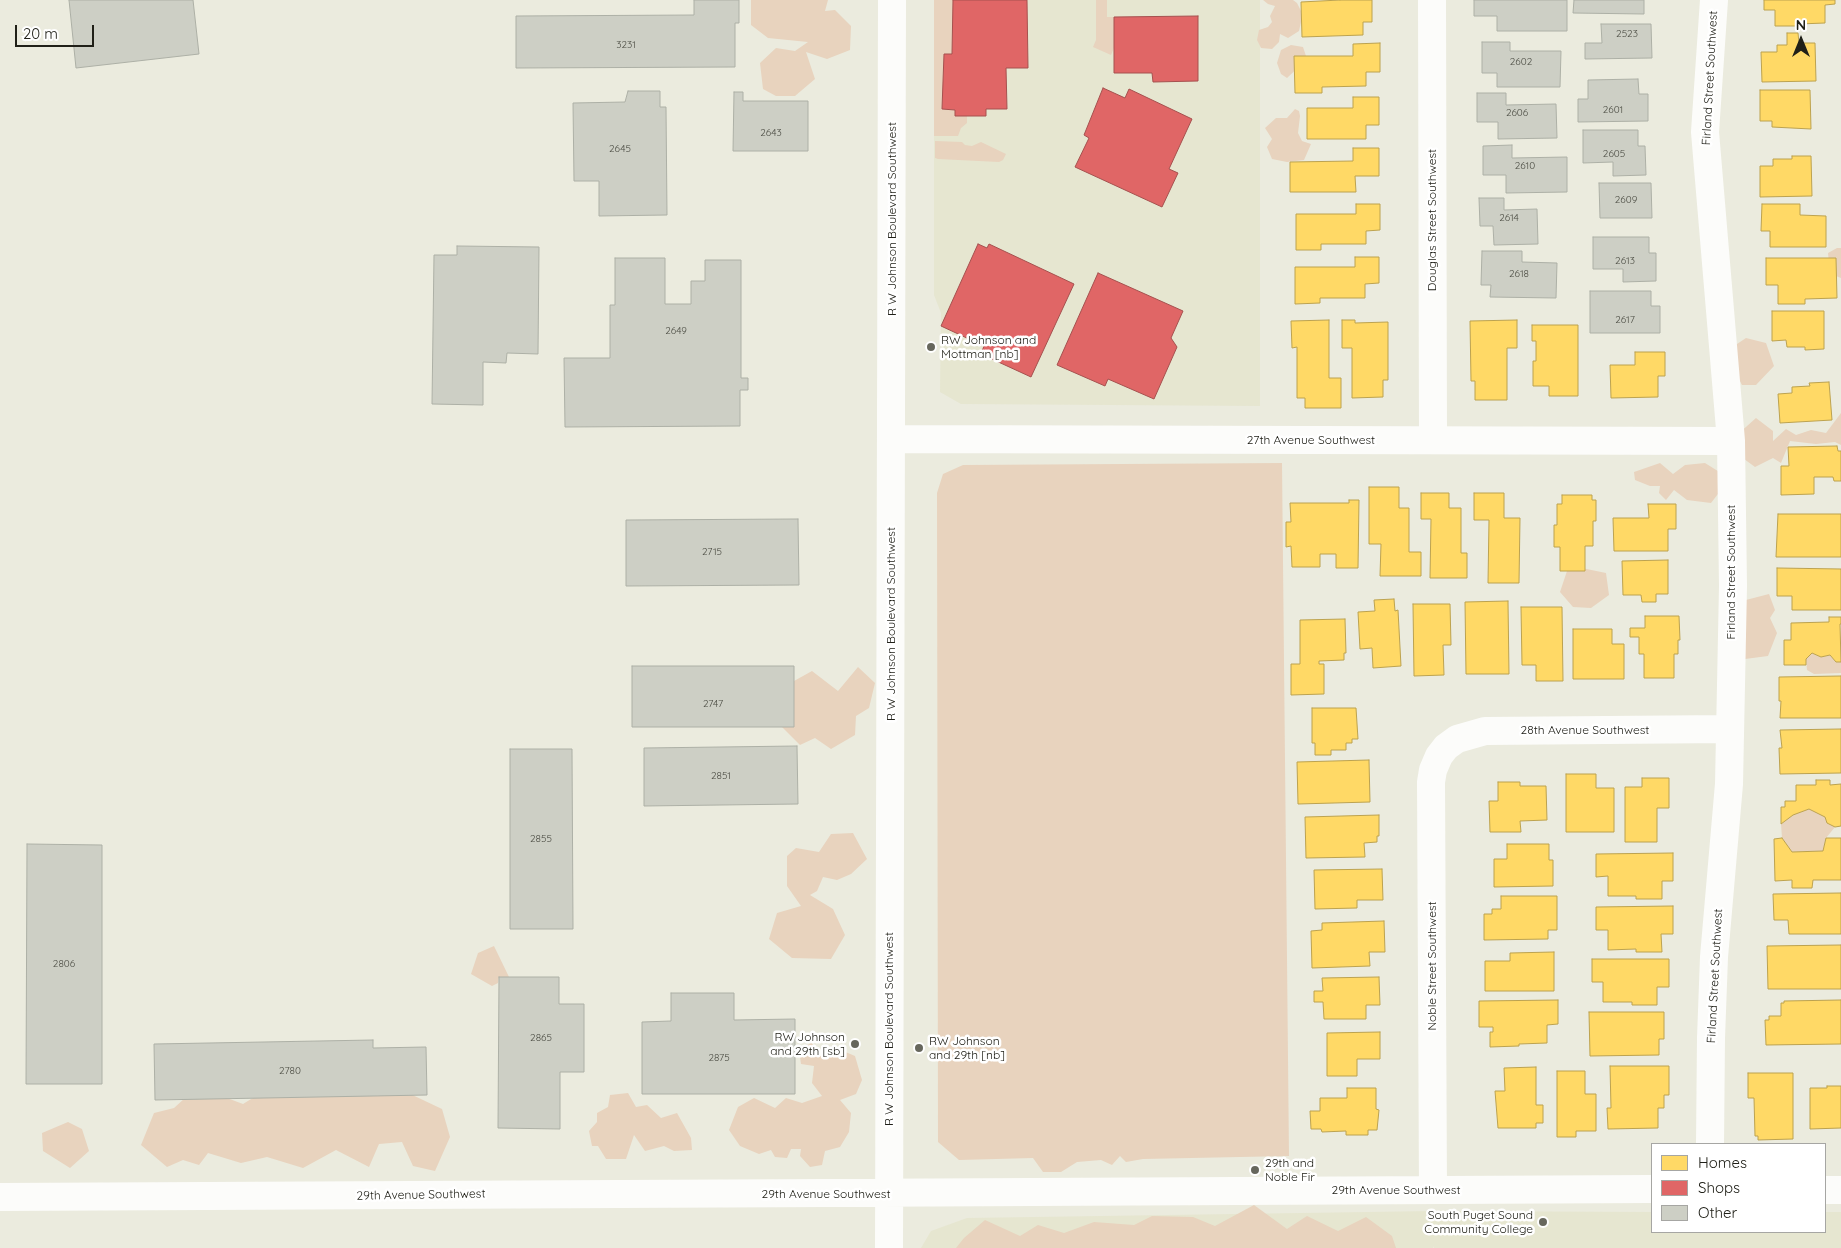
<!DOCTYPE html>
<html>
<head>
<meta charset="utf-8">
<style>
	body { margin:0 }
	#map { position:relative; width:1841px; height:1248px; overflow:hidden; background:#ebebde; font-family:Quicksand,sans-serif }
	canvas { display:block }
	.legend { position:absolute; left:1651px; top:1143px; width:175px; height:90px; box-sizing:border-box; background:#fff; border:1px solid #a6a6a3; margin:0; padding:6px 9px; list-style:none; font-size:15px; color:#202018 }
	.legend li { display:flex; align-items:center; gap:10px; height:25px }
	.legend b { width:25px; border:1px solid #a6a6a3 }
	.north { position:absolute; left:1776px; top:15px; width:50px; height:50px; -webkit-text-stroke:4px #fff; paint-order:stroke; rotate:0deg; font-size:14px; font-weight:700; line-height:20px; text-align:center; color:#202018 }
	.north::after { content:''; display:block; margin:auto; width:18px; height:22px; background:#202018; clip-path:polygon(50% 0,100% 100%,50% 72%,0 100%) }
	.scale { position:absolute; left:15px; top:25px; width:79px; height:22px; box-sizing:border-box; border:2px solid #202018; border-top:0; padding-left:6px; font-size:15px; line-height:18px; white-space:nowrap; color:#202018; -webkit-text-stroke:4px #fff; paint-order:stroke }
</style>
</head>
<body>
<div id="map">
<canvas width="1841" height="1248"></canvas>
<ul class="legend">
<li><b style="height:14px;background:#ffd966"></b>Homes</li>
<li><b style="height:14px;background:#e06666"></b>Shops</li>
<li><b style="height:14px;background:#cdcfc5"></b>Other</li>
</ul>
<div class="north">N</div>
<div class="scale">20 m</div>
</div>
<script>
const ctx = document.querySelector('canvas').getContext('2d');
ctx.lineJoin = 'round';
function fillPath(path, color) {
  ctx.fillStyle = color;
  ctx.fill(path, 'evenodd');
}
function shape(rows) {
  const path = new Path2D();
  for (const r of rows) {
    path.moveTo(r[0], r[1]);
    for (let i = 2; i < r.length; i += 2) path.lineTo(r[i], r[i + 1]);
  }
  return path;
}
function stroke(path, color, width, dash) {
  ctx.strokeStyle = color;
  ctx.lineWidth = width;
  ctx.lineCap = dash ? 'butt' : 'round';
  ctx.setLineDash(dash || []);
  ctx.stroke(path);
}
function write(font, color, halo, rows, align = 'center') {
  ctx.font = font + ' Quicksand,sans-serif';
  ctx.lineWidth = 5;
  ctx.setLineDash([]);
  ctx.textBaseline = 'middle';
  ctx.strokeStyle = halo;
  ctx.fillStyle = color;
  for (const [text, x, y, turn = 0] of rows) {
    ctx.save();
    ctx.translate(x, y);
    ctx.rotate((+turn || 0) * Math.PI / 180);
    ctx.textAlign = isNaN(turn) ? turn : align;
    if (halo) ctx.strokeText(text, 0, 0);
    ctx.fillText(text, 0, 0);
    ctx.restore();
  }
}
fillPath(shape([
	[934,0,1260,0,1260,406,961,404,940,392,941,313,934,295],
	[1434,1211,1652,1212,1652,1232,1825,1232,1825,1212,1841,1212,1841,1248,1434,1248,1433,1246,1433,1248,921,1248,931,1231,967,1218]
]), '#e6e6d0');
fillPath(shape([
	[751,0,828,0,825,11,835,10,851,26,850,50,827,59,806,52,815,79,795,96,776,96,763,89,760,63,776,48,795,51,808,42,768,38,751,25],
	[934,0,953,0,952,54,944,55,942,109,955,110,955,116,967,116,967,123,961,128,958,136,934,136],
	[1096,0,1107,0,1107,17,1114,17,1114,48,1111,55,1093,47,1096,40],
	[1263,0,1293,0,1297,3,1301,11,1301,22,1299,31,1288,38,1280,34,1279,42,1272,49,1261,48,1257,40,1259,30,1268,27,1272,22,1270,16,1275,6,1268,4],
	[1291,45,1303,47,1307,59,1287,78,1281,74,1277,63,1281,50],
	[1295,109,1299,111,1300,116,1298,133,1302,141,1311,144,1304,160,1287,162,1272,159,1267,147,1272,139,1265,128,1276,118,1287,118],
	[935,141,962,142,965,145,972,146,981,142,1006,154,1003,160,999,162,938,159,935,158],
	[1837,248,1841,248,1841,278,1831,274,1829,263,1828,253],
	[1746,338,1766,343,1774,366,1756,385,1742,385,1731,364,1734,346],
	[1841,413,1841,445,1835,442,1816,444,1790,441,1781,463,1773,458,1755,467,1740,456,1737,435,1756,418,1773,431,1773,441,1786,429,1796,435,1811,430,1826,433],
	[1282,463,1289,1156,1143,1159,1126,1162,1120,1156,1112,1165,1101,1160,1077,1162,1061,1172,1043,1172,1033,1158,959,1160,938,1142,937,493,943,474,963,465],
	[1660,463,1673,474,1685,465,1705,463,1721,473,1721,490,1711,503,1687,500,1674,490,1666,500,1659,493,1660,486,1650,486,1635,480,1634,472],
	[1572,566,1606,573,1609,595,1591,608,1573,607,1560,592,1567,571],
	[1769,594,1775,610,1770,618,1777,633,1768,656,1745,659,1742,601],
	[1812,653,1821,657,1830,655,1836,662,1841,662,1841,673,1814,674,1807,670,1806,659],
	[858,667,875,683,869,708,856,716,855,735,831,749,815,738,800,745,782,727,784,692,794,681,812,671,838,691],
	[1809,809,1825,817,1827,823,1835,827,1826,838,1823,851,1792,852,1782,838,1781,824,1793,815],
	[853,833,867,859,851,874,837,880,823,877,817,891,810,895,833,909,845,935,831,959,792,958,769,939,777,913,801,906,787,886,787,856,796,848,819,852,831,834],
	[494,946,509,977,499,977,498,983,492,986,471,974,478,953],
	[812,1043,820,1056,836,1048,855,1056,862,1080,856,1094,840,1100,851,1113,849,1132,840,1147,825,1151,822,1165,810,1167,800,1156,801,1149,791,1149,787,1158,775,1157,771,1150,759,1154,740,1146,729,1130,738,1107,754,1098,775,1108,786,1098,802,1103,822,1096,812,1083,814,1066,801,1064,799,1049],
	[326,1080,374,1096,404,1091,442,1109,450,1137,435,1171,413,1166,402,1142,379,1144,369,1167,336,1150,303,1168,267,1157,241,1163,208,1153,199,1165,183,1160,167,1167,141,1145,154,1113,174,1108,185,1098,203,1089,243,1104,277,1083],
	[628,1093,636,1107,647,1105,661,1118,677,1113,691,1138,692,1150,674,1151,664,1146,645,1151,634,1135,626,1159,606,1159,598,1146,592,1146,589,1131,597,1122,597,1113,608,1107,610,1095],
	[68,1122,82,1129,89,1151,70,1168,43,1151,42,1133],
	[1254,1205,1287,1229,1307,1216,1338,1231,1366,1217,1392,1236,1396,1248,956,1248,964,1238,985,1220,1020,1236,1038,1225,1064,1233,1094,1222,1134,1225,1152,1216,1193,1217,1215,1226]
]), '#e8d3be');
const homes = shape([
	[1340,0,1372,0,1372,22,1363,22,1363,35,1302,37,1301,2,1340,0],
	[1764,0,1835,0,1835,4,1825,5,1825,23,1799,24,1800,26,1775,26,1775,10,1764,10,1764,0],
	[1787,33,1798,33,1799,43,1815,43,1816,81,1762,82,1761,52,1777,52,1777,45,1787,45,1787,33],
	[1380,43,1380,72,1366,72,1366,86,1322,87,1322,93,1295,93,1294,56,1353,56,1353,44,1380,43],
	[1760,90,1810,90,1811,129,1772,127,1772,121,1760,121,1760,90],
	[1353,97,1379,97,1379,125,1366,125,1366,139,1307,139,1307,108,1353,108,1353,97],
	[1353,148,1379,148,1379,176,1355,176,1356,192,1290,192,1290,162,1353,161,1353,148],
	[1792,156,1811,156,1812,196,1760,197,1760,166,1773,166,1773,159,1792,159,1792,156],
	[1356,204,1380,204,1380,230,1366,231,1366,244,1321,244,1321,250,1296,250,1296,214,1356,214,1356,204],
	[1762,204,1800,204,1800,215,1826,216,1826,247,1770,247,1770,231,1761,231,1762,204],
	[1355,257,1379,257,1379,283,1365,284,1365,298,1320,298,1320,303,1295,304,1295,267,1355,267,1355,257],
	[1766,258,1836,258,1837,298,1805,299,1805,304,1778,304,1778,285,1766,285,1766,258],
	[1772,311,1824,311,1824,349,1805,350,1805,347,1787,347,1786,340,1772,341,1772,311],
	[1329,320,1329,378,1341,378,1341,408,1305,408,1305,398,1297,398,1297,347,1292,348,1291,321,1329,320],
	[1342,320,1355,320,1355,323,1388,322,1388,380,1383,380,1383,397,1352,398,1352,348,1342,348,1342,320],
	[1517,320,1517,348,1507,348,1507,400,1475,400,1475,381,1471,381,1470,321,1517,320],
	[1532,325,1578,325,1578,396,1549,396,1549,386,1533,386,1533,361,1536,361,1536,341,1532,341,1532,325],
	[1635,352,1665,352,1665,376,1658,376,1658,397,1611,398,1610,365,1635,365,1635,352],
	[1829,382,1832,420,1780,423,1778,394,1792,393,1792,387,1810,386,1809,383,1829,382],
	[1837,446,1838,451,1841,451,1841,481,1834,481,1833,477,1814,477,1814,494,1781,495,1781,466,1789,466,1788,447,1837,446],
	[1369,487,1399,487,1399,508,1409,508,1409,552,1421,552,1421,576,1380,576,1381,544,1369,544,1369,487],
	[1421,493,1449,493,1449,508,1461,508,1461,553,1467,553,1467,578,1430,578,1431,519,1421,519,1421,493],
	[1474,493,1504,493,1504,518,1520,518,1519,583,1488,583,1489,520,1474,520,1474,493],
	[1562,495,1592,495,1592,500,1596,500,1596,521,1593,521,1593,546,1585,546,1585,571,1560,571,1560,547,1554,547,1554,525,1557,525,1557,504,1562,504,1562,495],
	[1349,500,1359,500,1358,568,1336,568,1336,554,1320,554,1320,567,1292,567,1291,546,1286,547,1286,522,1291,522,1290,503,1349,503,1349,500],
	[1648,504,1676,504,1676,529,1668,529,1668,551,1614,551,1613,518,1649,518,1648,504],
	[1778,514,1841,514,1841,557,1776,557,1778,514],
	[1668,560,1668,594,1656,594,1656,602,1642,602,1641,595,1623,595,1622,561,1668,560],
	[1777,568,1841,569,1841,610,1792,610,1792,596,1777,596,1777,568],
	[1394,599,1395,611,1398,610,1401,666,1373,668,1372,648,1360,649,1358,612,1375,611,1374,600,1394,599],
	[1508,601,1509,674,1466,674,1465,602,1508,601],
	[1413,604,1450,604,1451,645,1443,645,1444,675,1414,676,1413,604],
	[1521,607,1562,607,1563,681,1536,681,1536,665,1522,665,1521,607],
	[1645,616,1679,616,1680,640,1678,640,1678,654,1674,654,1674,678,1644,678,1644,654,1639,654,1639,637,1630,637,1630,628,1645,628,1645,616],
	[1829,617,1841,617,1841,624,1840,624,1841,662,1836,662,1830,655,1821,657,1812,653,1806,659,1806,665,1784,665,1784,640,1791,640,1791,623,1829,622,1829,617],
	[1345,619,1346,653,1344,653,1344,660,1319,661,1319,664,1324,664,1324,694,1291,695,1291,664,1300,664,1300,620,1345,619],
	[1573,629,1612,629,1612,644,1624,644,1624,679,1573,679,1573,629],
	[1841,676,1841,718,1780,718,1781,701,1779,701,1779,677,1841,676],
	[1312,708,1356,708,1358,739,1352,739,1352,743,1346,743,1346,750,1331,750,1331,755,1315,755,1315,743,1312,743,1312,708],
	[1841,729,1841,773,1780,774,1779,748,1782,748,1780,730,1841,729],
	[1369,760,1370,802,1298,804,1297,762,1369,760],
	[1566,774,1596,774,1596,788,1614,788,1614,832,1566,832,1566,774],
	[1642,778,1669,778,1669,808,1657,808,1657,842,1625,842,1625,787,1642,787,1642,778],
	[1816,780,1830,780,1830,785,1841,784,1841,826,1835,827,1827,823,1825,817,1809,809,1793,815,1781,824,1781,807,1785,807,1785,801,1796,801,1796,785,1816,785,1816,780],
	[1498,782,1520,782,1520,786,1546,786,1547,820,1520,821,1521,832,1490,832,1489,801,1498,801,1498,782],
	[1379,815,1379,836,1377,836,1377,842,1364,843,1365,857,1306,858,1305,817,1379,815],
	[1782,838,1792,852,1823,851,1826,838,1841,838,1841,880,1813,880,1812,888,1792,888,1792,880,1775,881,1774,839,1782,838],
	[1507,844,1549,844,1549,860,1553,860,1553,886,1494,887,1494,859,1507,859,1507,844],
	[1673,853,1673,881,1662,881,1662,899,1636,899,1636,896,1608,896,1608,876,1596,877,1596,854,1673,853],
	[1382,869,1383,900,1357,900,1357,908,1315,909,1314,870,1382,869],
	[1841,893,1841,934,1789,934,1788,920,1774,920,1773,894,1841,893],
	[1501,896,1557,896,1557,930,1548,930,1548,939,1484,940,1484,914,1492,914,1492,909,1501,909,1501,896],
	[1673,906,1673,934,1661,934,1662,952,1636,952,1636,949,1608,950,1608,930,1596,930,1596,907,1673,906],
	[1384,921,1385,952,1369,952,1370,966,1312,968,1311,931,1322,930,1322,923,1384,921],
	[1841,945,1841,989,1768,989,1767,946,1841,945],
	[1554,952,1554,991,1485,991,1485,961,1510,961,1510,953,1554,952],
	[1592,959,1669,959,1669,987,1657,987,1657,1005,1632,1005,1632,1002,1603,1002,1603,982,1592,982,1592,959],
	[1379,977,1380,1005,1366,1005,1366,1019,1324,1019,1323,1002,1314,1002,1314,991,1323,991,1322,978,1379,977],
	[1558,1000,1558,1024,1547,1025,1547,1043,1519,1044,1519,1046,1490,1047,1490,1032,1493,1032,1493,1027,1479,1027,1479,1001,1558,1000],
	[1841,1000,1841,1044,1766,1045,1765,1020,1769,1020,1769,1016,1781,1016,1781,1003,1784,1003,1784,1001,1841,1000],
	[1589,1012,1664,1012,1664,1039,1659,1039,1659,1055,1590,1056,1589,1012],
	[1380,1032,1380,1059,1357,1059,1357,1076,1327,1076,1327,1033,1380,1032],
	[1610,1066,1669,1066,1669,1095,1664,1095,1664,1108,1658,1108,1658,1128,1608,1129,1607,1108,1611,1108,1610,1066],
	[1536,1067,1536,1105,1543,1105,1543,1123,1536,1123,1536,1128,1498,1128,1495,1091,1505,1091,1504,1068,1536,1067],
	[1557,1071,1585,1071,1585,1094,1596,1094,1596,1131,1576,1131,1576,1137,1557,1137,1557,1071],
	[1748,1073,1793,1073,1793,1139,1758,1140,1758,1136,1755,1136,1754,1098,1748,1098,1748,1073],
	[1827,1086,1841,1086,1841,1128,1810,1129,1810,1088,1827,1088,1827,1086],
	[1347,1088,1376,1088,1376,1109,1379,1110,1377,1130,1368,1130,1368,1135,1346,1135,1346,1131,1322,1132,1321,1129,1311,1129,1310,1111,1320,1111,1320,1098,1347,1098,1347,1088]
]);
fillPath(homes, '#ffd966');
stroke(homes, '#bca24f', 1);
const shops = shape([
	[953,0,1027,0,1028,68,1006,68,1007,109,986,109,986,116,955,116,955,110,942,109,944,54,952,54,953,0],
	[1198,16,1198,81,1153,82,1152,73,1114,73,1114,17,1198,16],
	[1103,88,1125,98,1129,89,1192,119,1169,169,1178,173,1162,207,1075,167,1089,138,1084,135,1103,88],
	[978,244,987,248,989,244,1074,284,1031,377,981,354,984,346,941,326,978,244],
	[1098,273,1183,311,1171,338,1177,347,1154,399,1108,379,1105,386,1057,365,1098,273]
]);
fillPath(shops, '#e06666');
stroke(shops, '#a6514f', 1);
const building = shape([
	[69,0,193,0,199,54,76,68,69,0],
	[694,0,739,0,739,23,735,23,735,67,516,68,516,16,694,15,694,0],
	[1474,0,1567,0,1567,31,1497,31,1497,16,1474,16,1474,0],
	[1574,0,1644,0,1644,14,1573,13,1574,0],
	[1601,24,1651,24,1652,58,1585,59,1585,43,1602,43,1601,24],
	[1482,42,1510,42,1510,51,1561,51,1560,87,1497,87,1497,73,1482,73,1482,42],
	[1638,79,1639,94,1648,94,1648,121,1578,122,1578,99,1588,99,1588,80,1638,79],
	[628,91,660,91,660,107,666,107,667,215,599,216,599,181,574,181,573,103,625,102,628,91],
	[734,92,743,92,743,101,808,101,808,151,733,151,734,92],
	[1477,93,1506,93,1506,105,1556,104,1557,138,1498,139,1498,122,1477,122,1477,93],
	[1583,130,1638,130,1638,146,1645,146,1646,175,1613,176,1613,162,1583,163,1583,130],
	[1512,145,1512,158,1567,157,1567,192,1506,193,1506,175,1483,175,1483,146,1512,145],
	[1599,183,1651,183,1652,218,1600,218,1599,183],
	[1479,198,1504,198,1504,210,1537,209,1538,244,1494,245,1493,226,1480,226,1479,198],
	[1593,237,1649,237,1649,253,1656,253,1656,281,1623,282,1623,269,1593,269,1593,237],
	[457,246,539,247,538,354,507,353,506,363,483,362,483,405,432,404,434,255,457,255,457,246],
	[1482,251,1522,251,1522,262,1557,263,1556,298,1490,297,1491,285,1481,285,1482,251],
	[615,258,665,258,665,304,691,304,691,281,705,281,705,260,741,260,741,378,748,378,748,390,740,390,740,426,565,427,564,358,610,358,610,305,615,305,615,258],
	[1590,291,1651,291,1651,306,1660,306,1660,333,1590,333,1590,291],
	[798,519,799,585,626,586,626,520,798,519],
	[632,666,794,666,794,727,632,727,632,666],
	[797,746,798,804,644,806,644,748,797,746],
	[510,749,572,749,573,929,510,929,510,749],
	[27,844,102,845,102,1084,26,1084,27,844],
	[499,977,559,977,559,1004,584,1004,584,1072,560,1072,560,1129,498,1128,499,977],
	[671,993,734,993,734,1020,795,1019,795,1094,642,1094,642,1022,671,1021,671,993],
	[373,1040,373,1048,426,1047,427,1095,155,1100,154,1044,373,1040]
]);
fillPath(building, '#cdcfc5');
stroke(building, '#adb0a6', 1);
stroke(shape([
	[1432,0,1433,440],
	[891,439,1731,441],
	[1710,1144,1711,1038,1714,957,1729,784,1733,586,1731,441,1705,132,1714,0],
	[1433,1190,1431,782,1433,770,1439,756,1446,747,1457,739,1485,731,1729,729],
	[1825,1190,1841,1190],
	[0,1197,1652,1189],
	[889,1248,892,0]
]), '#fcfcfa', 28);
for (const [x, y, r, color] of [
	[931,347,5,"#67675d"],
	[855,1044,5,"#67675d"],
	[919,1048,5,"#67675d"],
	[1255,1170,5,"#67675d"],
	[1543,1222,5,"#67675d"]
]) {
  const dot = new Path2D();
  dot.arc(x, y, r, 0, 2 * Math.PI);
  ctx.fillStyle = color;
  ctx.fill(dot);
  stroke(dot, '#fff', 2);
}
write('10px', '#4b4c43', null, [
	["2523",1627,34],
	["3231",626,45],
	["2602",1521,62],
	["2601",1613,110],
	["2606",1517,113],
	["2643",771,133],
	["2645",620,149],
	["2605",1614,154],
	["2610",1525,166],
	["2609",1626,200],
	["2614",1509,218],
	["2613",1625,261],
	["2618",1519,274],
	["2617",1625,320],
	["2649",676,331],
	["2715",712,552],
	["2747",713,704],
	["2851",721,776],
	["2855",541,839],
	["2806",64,964],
	["2865",541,1038],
	["2875",719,1058],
	["2780",290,1071]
]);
write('12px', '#202018', '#fff', [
	["Firland Street Southwest",1710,78,-87],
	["R W Johnson Boulevard Southwest",892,219,-90],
	["Douglas Street Southwest",1432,220,-90],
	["27th Avenue Southwest",1311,440],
	["Firland Street Southwest",1731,572,-90],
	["R W Johnson Boulevard Southwest",891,624,-90],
	["28th Avenue Southwest",1585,730],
	["Noble Street Southwest",1432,966,-90],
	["Firland Street Southwest",1715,976,-87],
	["R W Johnson Boulevard Southwest",889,1029,-90],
	["29th Avenue Southwest",1396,1190],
	["29th Avenue Southwest",826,1194],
	["29th Avenue Southwest",421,1195,-1]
]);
write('12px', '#202018', '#fff', [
	["RW Johnson and",941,340],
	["Mottman [nb]",941,354],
	["RW Johnson",845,1037,"right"],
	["and 29th [sb]",845,1051,"right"],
	["RW Johnson",929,1041],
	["and 29th [nb]",929,1055],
	["29th and",1265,1163],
	["Noble Fir",1265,1177],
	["South Puget Sound",1533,1215,"right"],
	["Community College",1533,1229,"right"]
], 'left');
</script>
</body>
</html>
